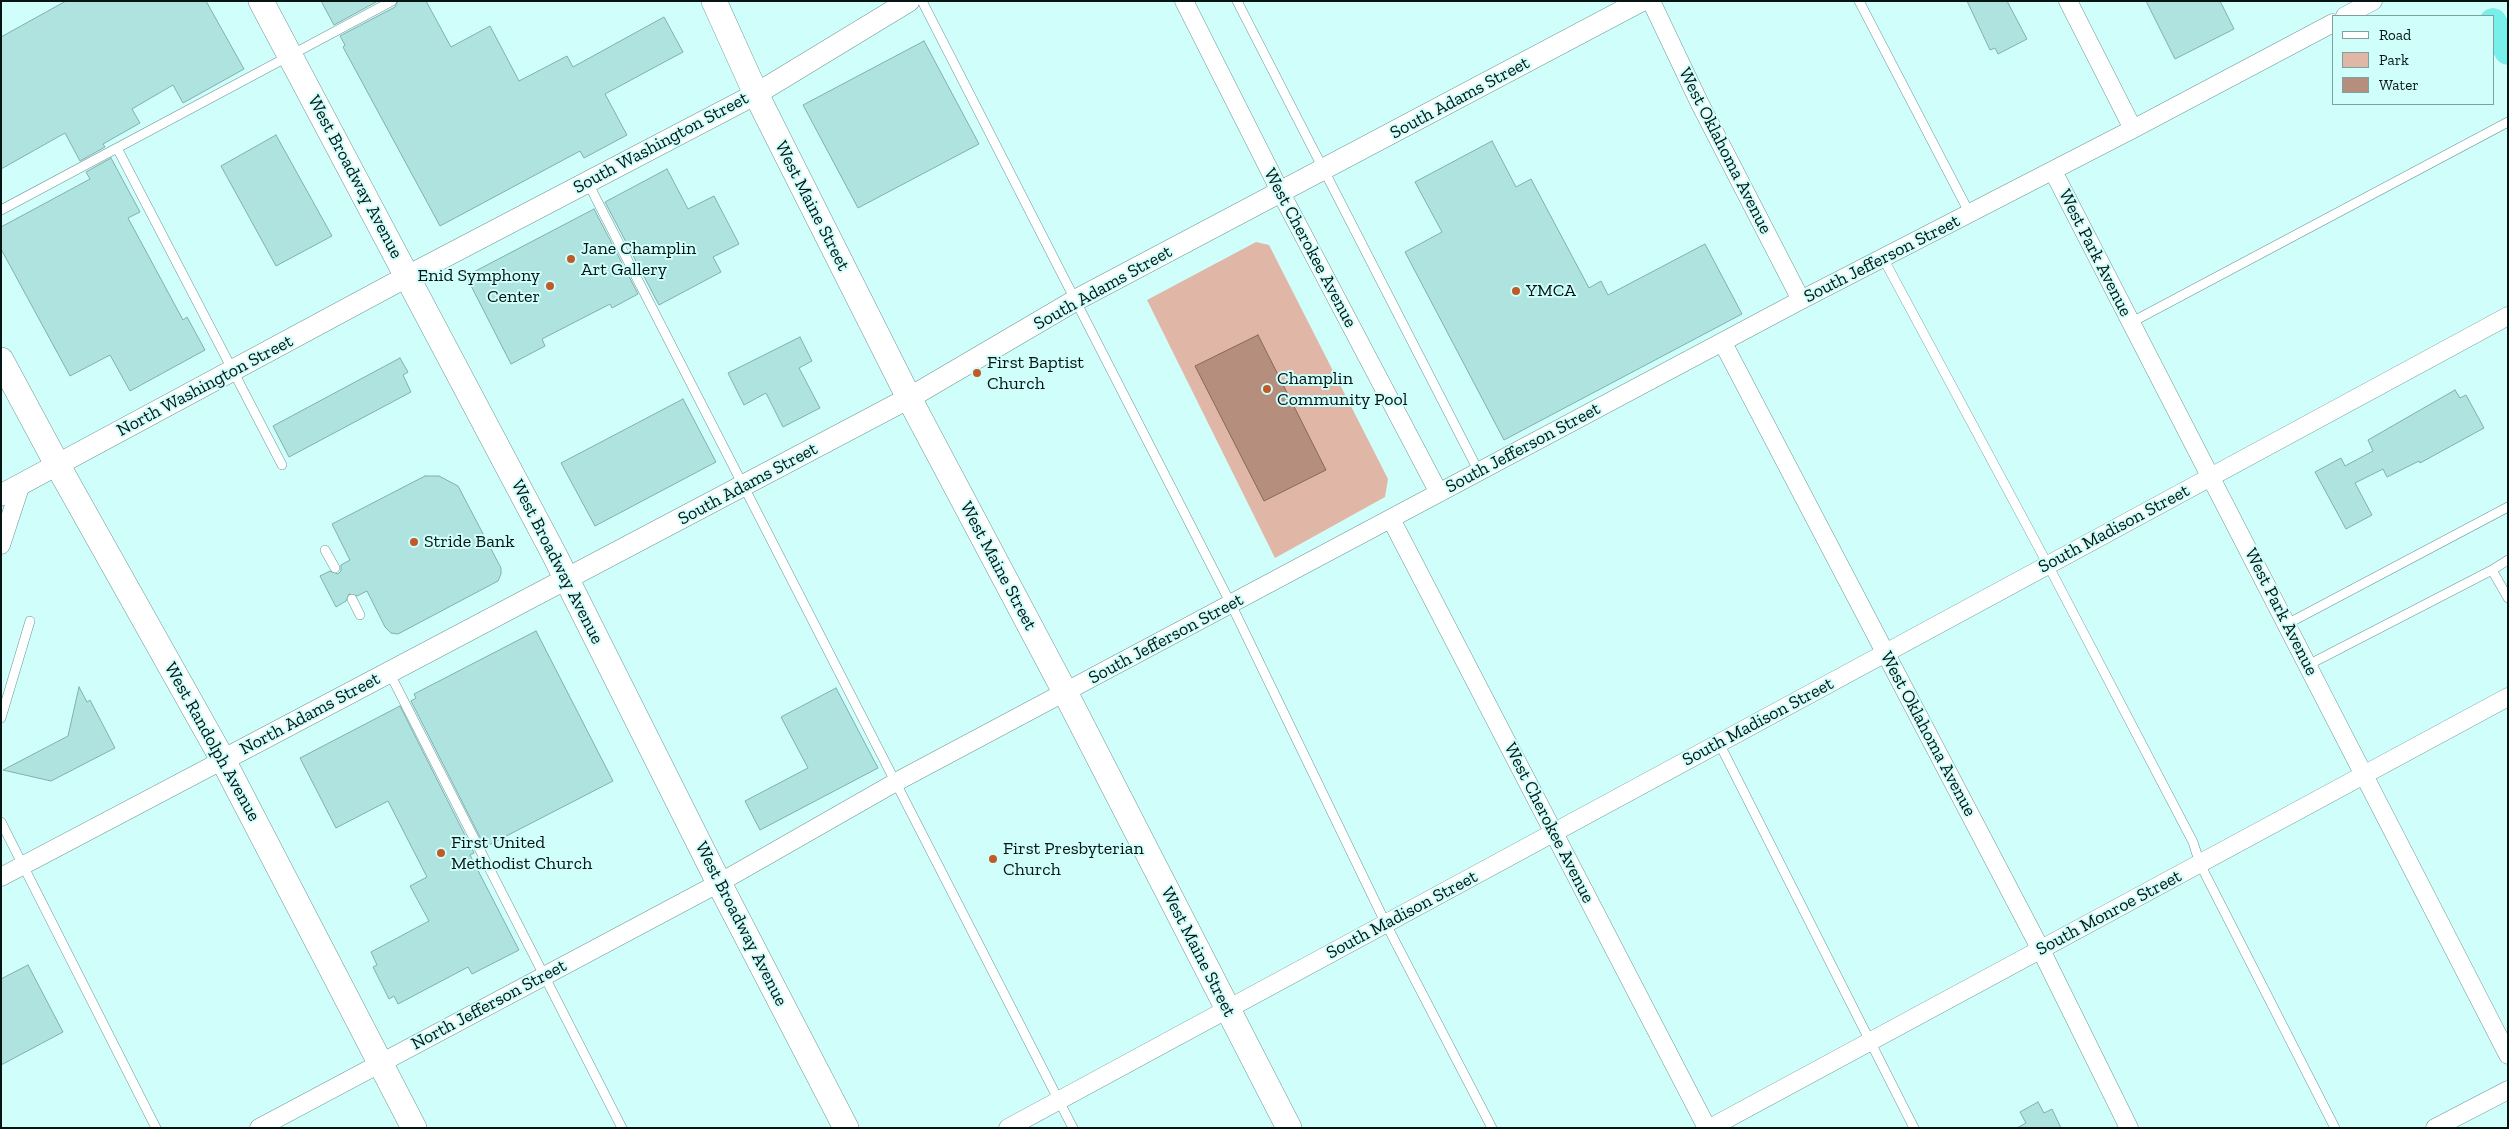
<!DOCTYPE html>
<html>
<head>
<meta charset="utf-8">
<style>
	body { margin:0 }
	#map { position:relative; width:2509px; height:1129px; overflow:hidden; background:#d0fefb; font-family:"Zilla Slab",serif }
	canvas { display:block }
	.frame { position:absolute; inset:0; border:2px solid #041514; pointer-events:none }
	.legend { position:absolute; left:2332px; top:15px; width:162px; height:90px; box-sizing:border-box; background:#d0fefb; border:1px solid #7ea19f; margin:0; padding:6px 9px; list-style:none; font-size:15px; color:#041514 }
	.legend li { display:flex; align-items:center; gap:10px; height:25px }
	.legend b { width:25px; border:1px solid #7ea19f }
</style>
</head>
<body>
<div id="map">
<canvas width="2509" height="1129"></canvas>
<div class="frame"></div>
<ul class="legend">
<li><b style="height:6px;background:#fff"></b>Road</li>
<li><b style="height:14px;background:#e0b7a6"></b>Park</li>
<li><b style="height:14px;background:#b68e7d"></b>Water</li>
</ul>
</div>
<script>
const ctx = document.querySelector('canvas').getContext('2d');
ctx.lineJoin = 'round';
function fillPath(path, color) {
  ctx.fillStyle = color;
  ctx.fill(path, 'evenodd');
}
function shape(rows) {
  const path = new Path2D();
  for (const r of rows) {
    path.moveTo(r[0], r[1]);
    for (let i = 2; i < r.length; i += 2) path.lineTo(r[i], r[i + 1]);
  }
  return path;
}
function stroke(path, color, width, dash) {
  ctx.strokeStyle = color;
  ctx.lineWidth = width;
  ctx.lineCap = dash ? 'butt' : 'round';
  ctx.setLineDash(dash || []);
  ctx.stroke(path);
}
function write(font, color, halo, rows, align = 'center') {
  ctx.font = font + ' "Zilla Slab",serif';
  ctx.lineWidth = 4;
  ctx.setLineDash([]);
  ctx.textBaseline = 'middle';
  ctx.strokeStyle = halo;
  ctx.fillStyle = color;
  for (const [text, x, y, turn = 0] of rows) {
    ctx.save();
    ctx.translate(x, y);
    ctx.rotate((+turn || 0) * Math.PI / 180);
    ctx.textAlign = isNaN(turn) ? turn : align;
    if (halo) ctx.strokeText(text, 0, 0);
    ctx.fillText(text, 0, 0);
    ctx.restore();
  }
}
fillPath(shape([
	[1256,242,1269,245,1388,479,1385,497,1275,558,1147,300]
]), '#e0b7a6');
const water = shape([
	[1258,335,1326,470,1264,501,1195,366,1258,335]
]);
fillPath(water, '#b68e7d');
stroke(water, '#816a5e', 1);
const building = shape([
	[66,1,206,1,244,69,183,103,173,85,132,109,140,123,103,144,105,147,80,161,65,133,1,169,1,37,66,1],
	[321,1,378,1,334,25,321,1],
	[398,1,426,1,451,47,490,26,519,81,567,56,573,67,664,17,683,52,605,94,627,135,584,158,580,151,440,226,343,47,345,45,340,36,395,7,398,1],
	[1967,1,2007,1,2027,39,1998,54,1995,48,1990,50,1967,1],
	[2146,1,2220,1,2234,29,2175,59,2146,1],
	[924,41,979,144,858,208,803,105,924,41],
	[276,135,332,236,276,266,221,166,276,135],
	[1492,141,1516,187,1531,179,1589,288,1601,281,1608,295,1705,244,1742,314,1504,440,1405,252,1442,232,1415,182,1492,141],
	[111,158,140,212,128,218,183,320,187,317,205,350,130,391,110,355,70,376,1,249,1,227,90,179,86,172,111,158],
	[667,169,688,209,714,196,739,244,713,257,721,272,659,305,605,202,667,169],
	[594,209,638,294,612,308,610,304,542,339,545,346,511,364,466,276,594,209],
	[800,337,812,361,799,368,820,408,783,427,766,393,744,405,728,373,800,337],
	[400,358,408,372,403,375,411,392,289,457,273,426,400,358],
	[2455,390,2460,398,2466,395,2484,428,2420,463,2419,461,2387,477,2383,469,2355,483,2372,515,2346,529,2315,472,2341,458,2345,466,2373,451,2368,440,2455,390],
	[683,399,716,462,595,526,561,463,683,399],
	[425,476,439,476,458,486,501,568,501,574,498,581,398,634,391,633,385,627,367,591,357,596,349,594,346,601,336,607,320,576,330,571,338,574,341,571,341,565,350,560,332,524,425,476],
	[536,631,613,781,485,847,411,701,416,698,414,694,536,631],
	[79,687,87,702,90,700,115,748,51,781,3,770,68,736,79,687],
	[836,688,878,768,760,830,745,801,808,768,781,717,836,688],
	[400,706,474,853,470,855,519,950,472,974,468,967,398,1004,394,996,389,999,373,967,377,965,371,952,429,921,410,886,427,877,388,801,336,828,300,758,400,706],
	[28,965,63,1032,1,1065,1,979,28,965],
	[2038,1102,2044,1113,2052,1109,2061,1128,2017,1128,2026,1123,2020,1112,2038,1102]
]);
fillPath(building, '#afe3e0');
stroke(building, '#82afac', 1);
const service = shape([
	[922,1,1231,604,1386,924,1492,1128],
	[1237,1,1479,472],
	[1859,1,1970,214],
	[117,148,282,465],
	[588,183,1073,1128],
	[1,210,392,1],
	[1883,258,2048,565,2193,842,2200,864,2335,1128],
	[2132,322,2508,122],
	[325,550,335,568],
	[2492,570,2508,560],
	[352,599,360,615],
	[2287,624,2508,507],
	[2308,665,2492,570,2508,598],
	[389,672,622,1128],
	[1,718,30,621],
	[1719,743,1914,1128],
	[1,822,156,1128]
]);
const minor = shape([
	[1184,1,1281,193,1439,493],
	[1651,1,1700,104,1801,300],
	[2068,1,2133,129],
	[2345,16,2373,1],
	[2053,171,2508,1055],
	[1723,343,2041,950,2129,1128],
	[1391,519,1707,1128],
	[1,545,21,484],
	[1,877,223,760],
	[259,1128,719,883,896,782,1801,300,2133,129,2333,23],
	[1008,1128,2508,316],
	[1710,1128,2508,697],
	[2435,1128,2508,1090]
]);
const tertiary = shape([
	[1,495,408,276,756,94,909,1],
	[223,760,909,398,1076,300,1641,1]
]);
const secondary = shape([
	[261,1,554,554,719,883,846,1128],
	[714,1,756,94,909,398,1065,692,1289,1128],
	[1,360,58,466,223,760,414,1128]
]);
const trunk = shape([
	[2493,22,2508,51]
]);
stroke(service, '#6d9896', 10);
stroke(minor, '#6d9896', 19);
stroke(tertiary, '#6d9896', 22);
stroke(secondary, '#6d9896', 26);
stroke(trunk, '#fff', 29);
stroke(service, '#fff', 9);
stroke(minor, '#fff', 18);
stroke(tertiary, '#fff', 21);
stroke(secondary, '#fff', 25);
stroke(trunk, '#77f0eb', 28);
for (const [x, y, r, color] of [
	[571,259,5,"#bf5a29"],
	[550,286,5,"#bf5a29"],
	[1516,291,5,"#bf5a29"],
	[977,373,5,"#bf5a29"],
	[1267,389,5,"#bf5a29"],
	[414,542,5,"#bf5a29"],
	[441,853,5,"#bf5a29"],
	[993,859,5,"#bf5a29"]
]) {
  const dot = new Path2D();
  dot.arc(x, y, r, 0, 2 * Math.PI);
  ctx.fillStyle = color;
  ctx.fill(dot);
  stroke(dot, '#d0fefb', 2);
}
write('18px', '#041514', '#d0fefb', [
	["South Adams Street",1460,98,-28],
	["South Washington Street",661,143,-28],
	["West Oklahoma Avenue",1725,151,63],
	["West Broadway Avenue",355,177,62],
	["West Maine Street",812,206,63],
	["West Cherokee Avenue",1310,248,62],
	["West Park Avenue",2095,253,63],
	["South Jefferson Street",1882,259,-27],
	["South Adams Street",1103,288,-29],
	["North Washington Street",205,386,-28],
	["South Jefferson Street",1523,448,-28],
	["South Adams Street",748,484,-28],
	["South Madison Street",2114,529,-28],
	["West Broadway Avenue",557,562,63],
	["West Maine Street",998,566,62],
	["West Park Avenue",2281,612,63],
	["South Jefferson Street",1166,639,-28],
	["North Adams Street",310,714,-28],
	["South Madison Street",1758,722,-28],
	["West Oklahoma Avenue",1928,734,62],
	["West Randolph Avenue",212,742,61],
	["West Cherokee Avenue",1549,823,63],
	["South Monroe Street",2109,913,-28],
	["South Madison Street",1402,915,-28],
	["West Broadway Avenue",741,924,63],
	["West Maine Street",1198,952,63],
	["North Jefferson Street",489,1005,-28]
]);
write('18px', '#041514', '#d0fefb', [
	["Jane Champlin",581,249],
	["Art Gallery",581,270],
	["Enid Symphony",540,276,"right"],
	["Center",540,297,"right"],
	["YMCA",1526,291],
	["First Baptist",987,363],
	["Church",987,384],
	["Champlin",1277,379],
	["Community Pool",1277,400],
	["Stride Bank",424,542],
	["First United",451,843],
	["Methodist Church",451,864],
	["First Presbyterian",1003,849],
	["Church",1003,870]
], 'left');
</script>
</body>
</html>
